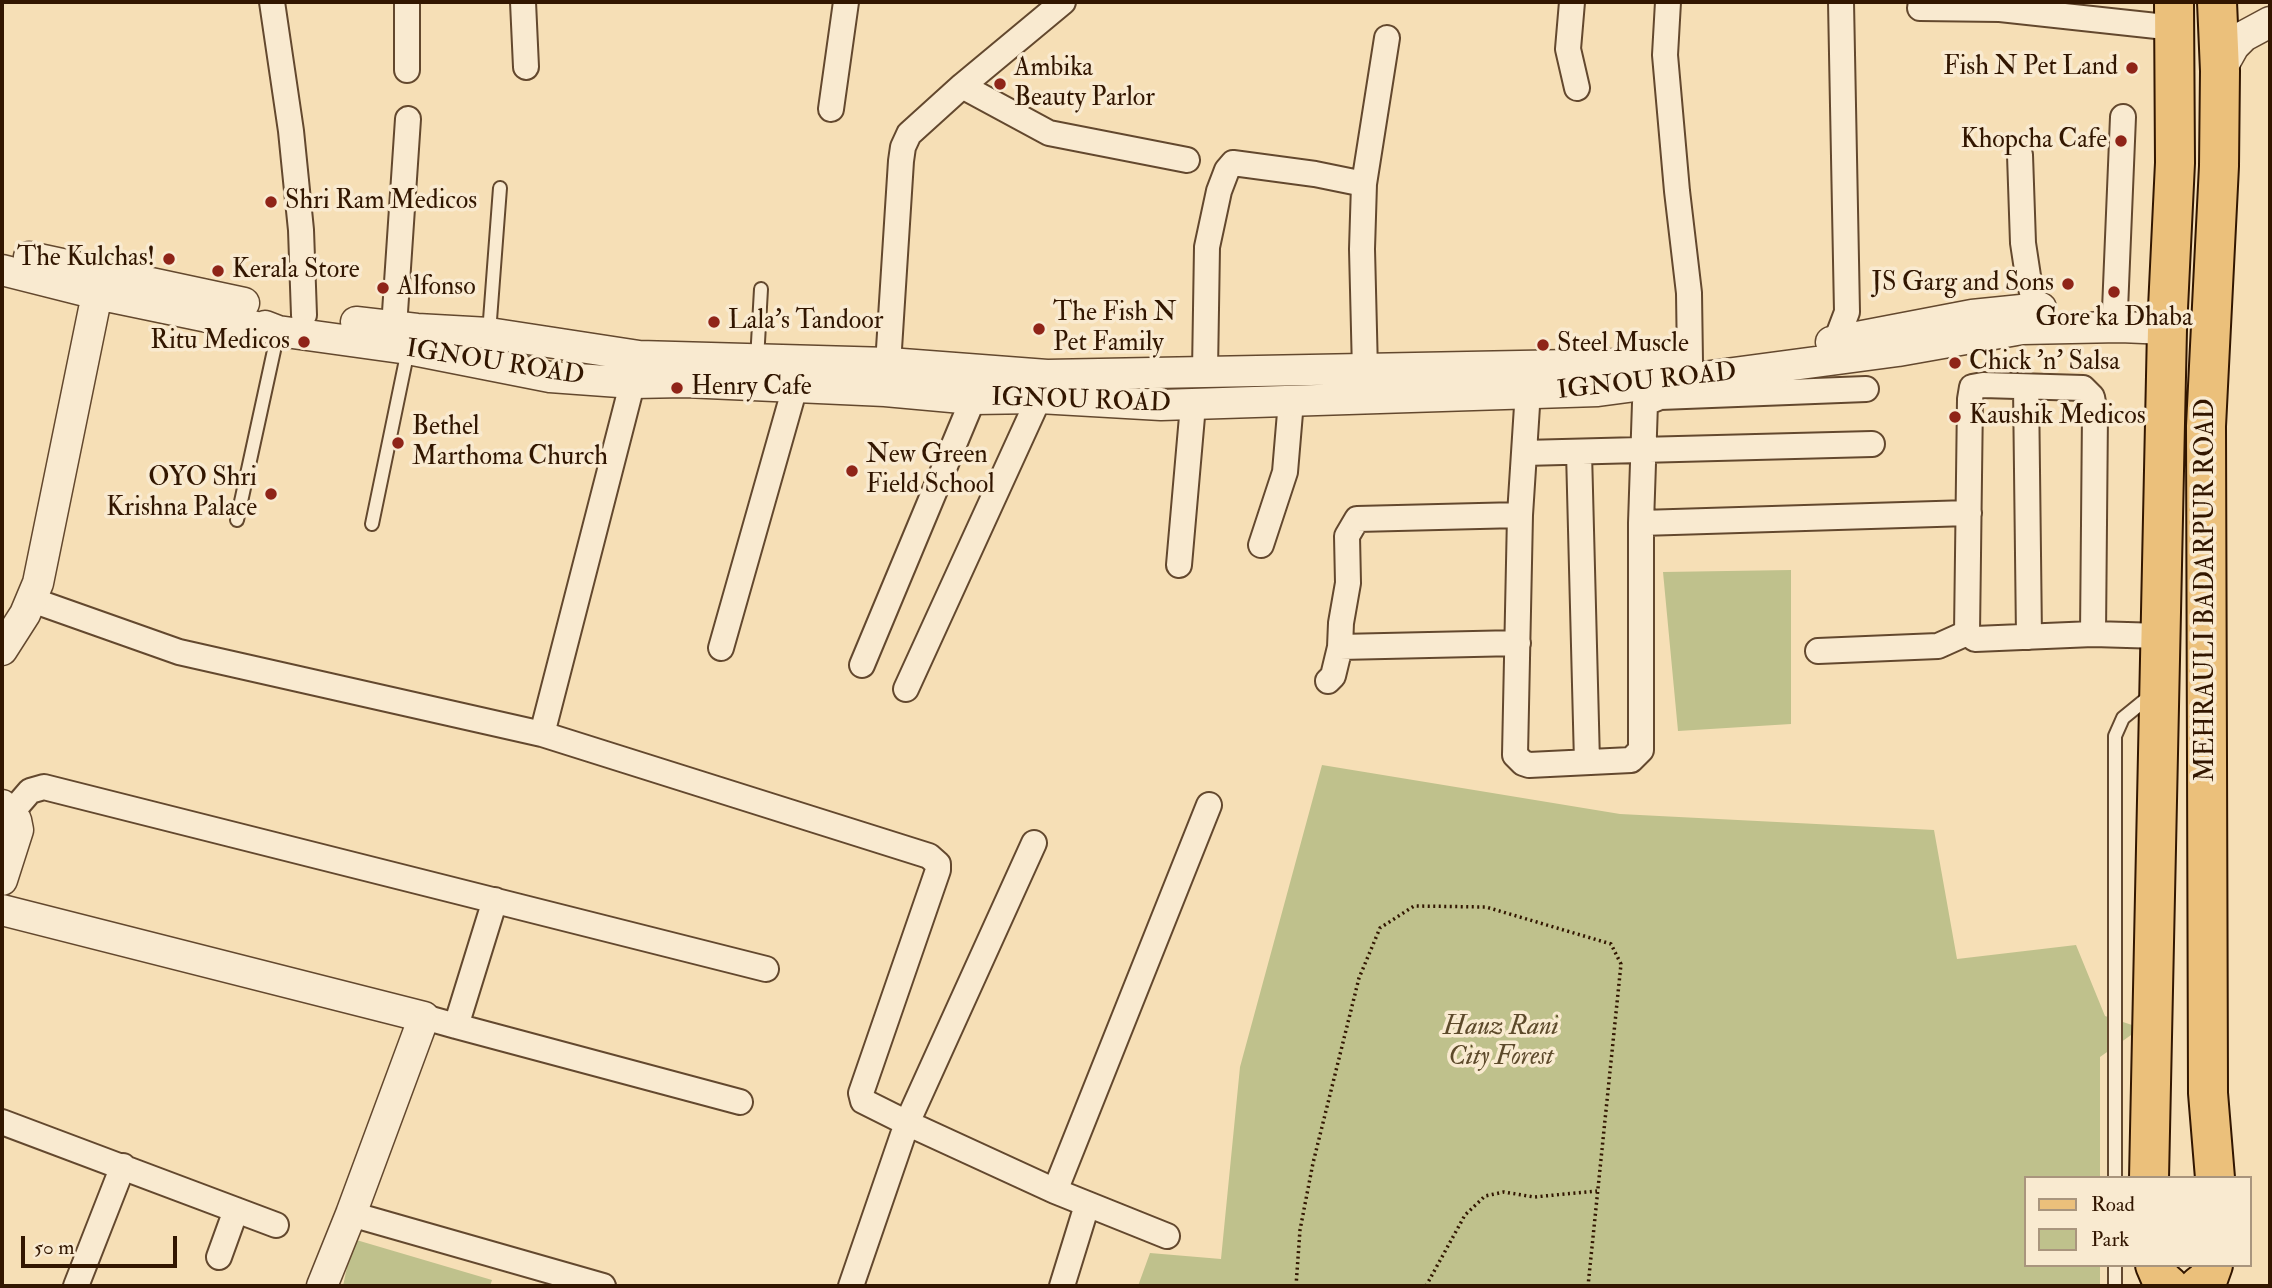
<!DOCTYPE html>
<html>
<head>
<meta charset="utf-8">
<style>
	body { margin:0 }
	#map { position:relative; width:2272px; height:1288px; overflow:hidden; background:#f6dfb6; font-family:"IM FELL Double Pica",serif }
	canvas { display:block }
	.frame { position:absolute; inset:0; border:4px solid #321600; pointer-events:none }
	.legend { position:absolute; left:2024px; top:1176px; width:228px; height:91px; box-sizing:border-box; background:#f9ead0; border:2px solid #a9957d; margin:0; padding:9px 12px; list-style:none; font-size:21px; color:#321600 }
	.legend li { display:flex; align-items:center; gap:14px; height:35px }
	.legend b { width:35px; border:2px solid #a9957d }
	.scale { position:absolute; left:21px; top:1236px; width:156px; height:32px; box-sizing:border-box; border:4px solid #321600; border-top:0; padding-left:9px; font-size:21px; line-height:24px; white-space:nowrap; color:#321600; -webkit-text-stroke:5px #f9ead0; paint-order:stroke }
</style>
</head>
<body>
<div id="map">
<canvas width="2272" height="1288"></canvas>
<div class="frame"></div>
<ul class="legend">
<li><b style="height:9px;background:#ebc07b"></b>Road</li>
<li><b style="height:19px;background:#bfc18c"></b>Park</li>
</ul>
<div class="scale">50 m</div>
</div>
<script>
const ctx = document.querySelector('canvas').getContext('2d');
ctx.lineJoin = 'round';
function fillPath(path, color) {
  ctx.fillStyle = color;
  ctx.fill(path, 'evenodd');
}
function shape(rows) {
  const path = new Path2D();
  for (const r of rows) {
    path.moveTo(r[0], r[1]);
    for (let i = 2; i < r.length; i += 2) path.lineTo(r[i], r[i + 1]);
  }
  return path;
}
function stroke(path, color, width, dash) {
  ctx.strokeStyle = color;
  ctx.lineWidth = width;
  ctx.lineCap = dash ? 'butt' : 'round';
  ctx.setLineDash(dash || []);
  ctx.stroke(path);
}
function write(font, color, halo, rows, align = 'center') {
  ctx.font = font + ' "IM FELL Double Pica",serif';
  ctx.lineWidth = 7;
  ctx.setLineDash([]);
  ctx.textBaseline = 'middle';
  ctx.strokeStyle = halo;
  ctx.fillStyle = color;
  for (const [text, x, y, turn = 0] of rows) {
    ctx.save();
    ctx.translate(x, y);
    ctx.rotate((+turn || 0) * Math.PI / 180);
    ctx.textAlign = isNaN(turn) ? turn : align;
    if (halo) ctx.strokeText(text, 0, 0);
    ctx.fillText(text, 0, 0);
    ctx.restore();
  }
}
fillPath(shape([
	[1791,570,1791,724,1678,731,1663,572],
	[1322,765,1620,814,1934,830,1957,959,2076,945,2105,1016,2141,1028,2100,1057,2100,1178,2025,1178,2025,1265,2100,1265,2100,1286,1138,1286,1150,1253,1221,1259,1240,1067],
	[353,1239,492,1280,490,1286,343,1286]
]), '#bfc18c');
const service = shape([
	[489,333,500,188],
	[757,360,761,289],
	[237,520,278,332],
	[372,524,408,350],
	[2115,1178,2115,736,2123,718,2150,696],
	[2115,1265,2115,1286]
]);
const minor = shape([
	[272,2,291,131,301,230,304,315],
	[407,2,407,70],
	[523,2,526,67],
	[1572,2,1568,49,1577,88],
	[1668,2,1665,55,1677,191,1689,293,1690,362],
	[1920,8,2000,9,2175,28],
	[962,86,1049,133,1187,160],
	[831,109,846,2],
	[2020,155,2023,243,2028,276,2036,308],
	[2115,310,2123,117],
	[394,327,408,119],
	[1836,341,1847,312,1841,2],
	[1205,371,1207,247,1219,191,1227,170,1233,163,1315,174,1364,184],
	[1365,371,1362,249,1364,184,1387,38],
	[1529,375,1520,515,1515,755,1523,763,1529,765,1631,760,1641,750,1641,523,1645,403,1660,397,1866,389],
	[887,380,901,161,903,147,909,134,962,86,1063,2],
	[2026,387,2029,637],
	[1579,452,1587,762],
	[1524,453,1872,444],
	[1641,523,1969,513],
	[1261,545,1285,472,1291,401],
	[1179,565,1193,405],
	[32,600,179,652,542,734,929,856,938,864,938,870,861,1093,863,1101,907,1123,1055,1191,1167,1236],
	[1967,633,1970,399,1972,387,1983,385,2083,388,2092,397,2095,413,2093,634],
	[1967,633,1975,639,2093,634,2161,636],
	[1340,647,1518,643],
	[721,648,795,387,798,370],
	[1818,651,1938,646,1967,633],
	[862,665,973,399],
	[1328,681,1333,676,1340,647,1341,623,1348,583,1347,536,1357,519,1520,515],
	[906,689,1039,398],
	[542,734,637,365],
	[11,813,30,791,44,787,766,969],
	[424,1017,456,1026,495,900],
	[456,1026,740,1102],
	[2,1122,276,1225],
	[1055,1191,1209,805],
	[351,1214,603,1286],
	[219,1257,236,1210],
	[76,1286,123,1166],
	[851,1286,907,1123,1034,843],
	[1062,1286,1087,1205]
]);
const tertiary = shape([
	[2220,71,2234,46,2244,36,2270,22],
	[29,257,244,303],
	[2,270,97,294,261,328,265,326,278,331,408,349,550,377,633,383,685,382,885,391,973,399,1039,398,1161,405,1598,391,1898,351,2022,329,2120,327,2167,329],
	[356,322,417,329,489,333,639,356,889,363,1047,375,1678,363],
	[1831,342,1972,315,2041,308],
	[2,650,25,614,38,583,97,294],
	[2,805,16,820,18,830,2,880],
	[2,910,424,1017,351,1214,322,1286]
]);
const primary = shape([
	[2149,1178,2167,329,2175,163,2174,2],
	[2215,1178,2208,1093,2206,426,2219,166,2220,71,2217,2],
	[2155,1265,2161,1279,2169,1286],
	[2199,1286,2208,1279,2213,1265]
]);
stroke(service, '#63482e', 16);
stroke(minor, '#63482e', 28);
stroke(tertiary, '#63482e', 33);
stroke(primary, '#321600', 42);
stroke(shape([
	[1296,1286,1300,1230,1313,1163,1359,978,1380,928,1414,906,1486,907,1611,944,1621,964,1588,1286],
	[1426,1286,1465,1215,1485,1196,1504,1192,1534,1197,1597,1191]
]), '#321600', 3.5, [2, 3.5]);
stroke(service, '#f9ead0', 12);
stroke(minor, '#f9ead0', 24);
stroke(tertiary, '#f9ead0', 30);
stroke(primary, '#ebc07b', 38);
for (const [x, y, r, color] of [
	[2132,68,7,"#8f2418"],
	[1000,84,7,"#8f2418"],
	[2121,141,7,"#8f2418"],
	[271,202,7,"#8f2418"],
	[169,259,7,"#8f2418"],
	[218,271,7,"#8f2418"],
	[2068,284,7,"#8f2418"],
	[383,288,7,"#8f2418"],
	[2114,292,7,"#8f2418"],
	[714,322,7,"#8f2418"],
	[1039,329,7,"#8f2418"],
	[304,342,7,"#8f2418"],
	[1543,345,7,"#8f2418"],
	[1955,363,7,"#8f2418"],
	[677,388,7,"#8f2418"],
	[1955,417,7,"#8f2418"],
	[398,443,7,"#8f2418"],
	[852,471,7,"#8f2418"],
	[271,494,7,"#8f2418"]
]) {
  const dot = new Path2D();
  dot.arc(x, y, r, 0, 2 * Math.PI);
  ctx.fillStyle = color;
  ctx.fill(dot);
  stroke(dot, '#f9ead0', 2.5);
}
write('26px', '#321600', '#f9ead0', [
	["Fish N Pet Land",2118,68,"right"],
	["Ambika",1014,69],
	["Beauty Parlor",1014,99],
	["Khopcha Cafe",2107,141,"right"],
	["Shri Ram Medicos",285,202],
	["The Kulchas!",155,259,"right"],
	["Kerala Store",232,271],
	["JS Garg and Sons",2054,284,"right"],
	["Alfonso",397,288],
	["The Fish N",1053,314],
	["Pet Family",1053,344],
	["Gore ka Dhaba",2114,319,"center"],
	["Lala's Tandoor",728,322],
	["Ritu Medicos",290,342,"right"],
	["Steel Muscle",1557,345],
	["Chick 'n' Salsa",1969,363],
	["Henry Cafe",691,388],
	["Kaushik Medicos",1969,417],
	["Bethel",412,428],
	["Marthoma Church",412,458],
	["New Green",866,456],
	["Field School",866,486],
	["OYO Shri",257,479,"right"],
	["Krishna Palace",257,509,"right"]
], 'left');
write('26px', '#321600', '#f9ead0', [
	["IGNOU ROAD",495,364,9],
	["IGNOU ROAD",1647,383,-6],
	["IGNOU ROAD",1081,402,2],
	["MEHRAULI BADARPUR ROAD",2207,590,-90]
]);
write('italic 26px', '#5c492a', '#f9ead0', [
	["Hauz Rani",1501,1028],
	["City Forest",1501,1058]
]);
</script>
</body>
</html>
